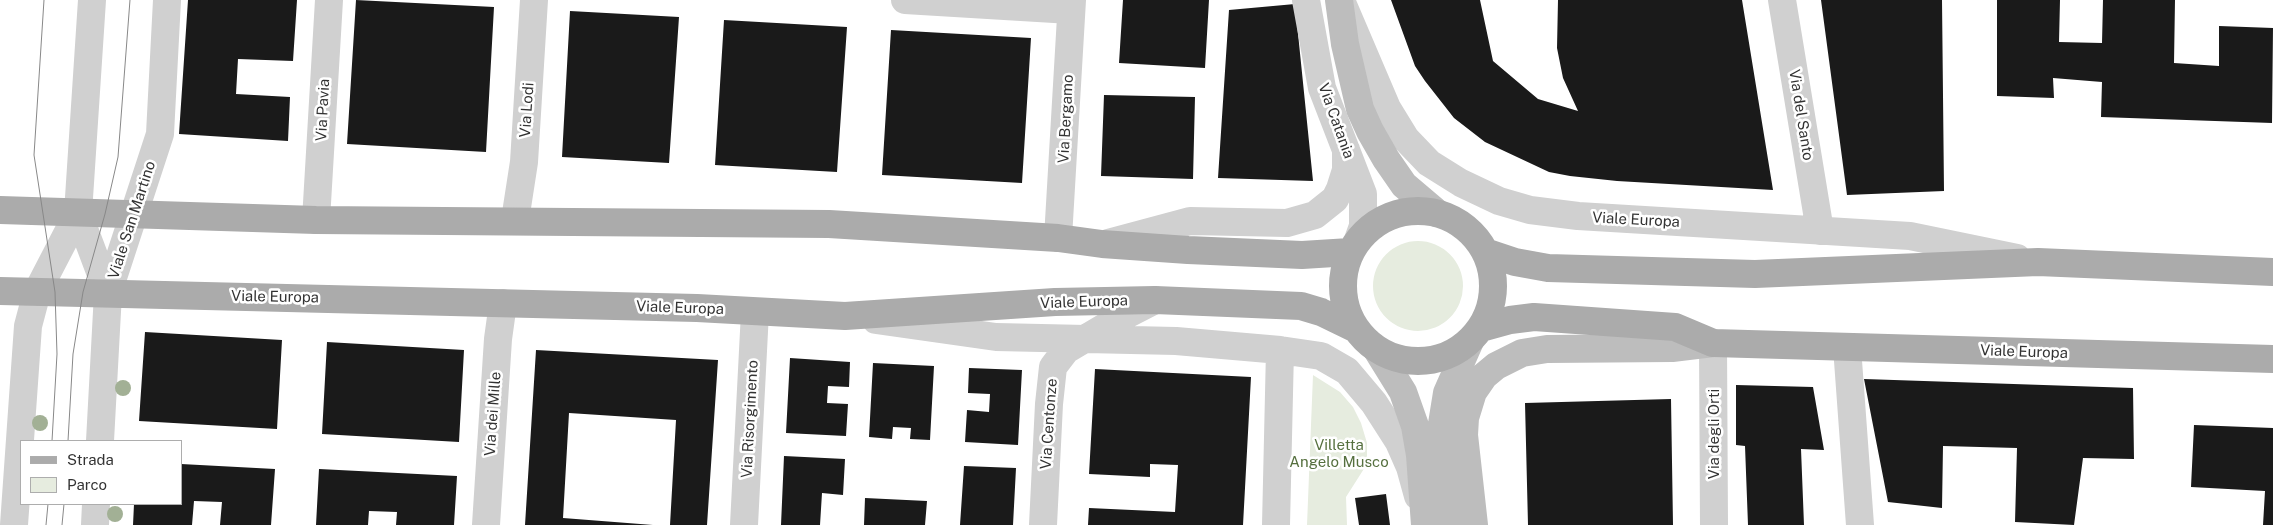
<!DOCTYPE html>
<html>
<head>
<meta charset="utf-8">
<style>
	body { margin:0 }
	#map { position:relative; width:2273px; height:525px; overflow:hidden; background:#fff; font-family:"Public Sans",sans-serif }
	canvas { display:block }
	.legend { position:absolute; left:20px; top:440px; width:162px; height:65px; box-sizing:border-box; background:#fff; border:1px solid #adadad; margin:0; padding:6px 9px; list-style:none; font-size:15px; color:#333 }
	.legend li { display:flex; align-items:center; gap:10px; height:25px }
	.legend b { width:25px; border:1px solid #adadad }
</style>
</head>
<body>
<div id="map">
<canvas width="2273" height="525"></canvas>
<ul class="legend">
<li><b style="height:6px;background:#ababab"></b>Strada</li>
<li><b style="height:14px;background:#e6ecdf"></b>Parco</li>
</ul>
</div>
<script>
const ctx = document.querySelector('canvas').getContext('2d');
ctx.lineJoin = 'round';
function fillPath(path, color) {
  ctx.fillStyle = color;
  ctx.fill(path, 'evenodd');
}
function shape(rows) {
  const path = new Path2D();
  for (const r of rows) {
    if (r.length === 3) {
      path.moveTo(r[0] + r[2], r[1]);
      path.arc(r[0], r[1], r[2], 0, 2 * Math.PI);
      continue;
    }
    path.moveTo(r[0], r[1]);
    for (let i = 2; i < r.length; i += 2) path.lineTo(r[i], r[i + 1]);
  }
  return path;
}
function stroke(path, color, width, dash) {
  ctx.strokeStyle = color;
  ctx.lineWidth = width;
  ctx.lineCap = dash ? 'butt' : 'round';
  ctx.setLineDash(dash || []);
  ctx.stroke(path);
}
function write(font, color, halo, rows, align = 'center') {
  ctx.font = font + ' "Public Sans",sans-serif';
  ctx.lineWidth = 5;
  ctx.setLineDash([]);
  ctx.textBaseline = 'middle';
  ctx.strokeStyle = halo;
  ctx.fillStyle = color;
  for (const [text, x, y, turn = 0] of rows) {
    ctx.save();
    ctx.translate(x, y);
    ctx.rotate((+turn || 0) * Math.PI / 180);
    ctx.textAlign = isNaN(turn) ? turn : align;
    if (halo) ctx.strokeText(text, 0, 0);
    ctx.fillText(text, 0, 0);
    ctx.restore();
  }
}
fillPath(shape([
	[1418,286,45],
	[1313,375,1340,392,1353,407,1361,423,1367,443,1367,464,1346,497,1347,525,1307,525]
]), '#e6ecdf');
fillPath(shape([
	[188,0,297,0,293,61,238,59,236,94,290,97,288,141,179,134],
	[356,0,494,7,486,152,347,144],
	[1123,0,1209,0,1205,68,1119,63],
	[1391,0,1480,0,1493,61,1538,99,1578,111,1563,78,1557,48,1558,0,1742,0,1773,190,1617,181,1570,176,1549,172,1485,142,1454,118,1425,81,1415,66],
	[1821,0,1942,0,1944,191,1847,195],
	[1997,0,2060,0,2059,42,2102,43,2103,0,2175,0,2174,63,2219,66,2219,26,2273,28,2272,123,2101,117,2102,82,2053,78,2054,98,1997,96],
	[1295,4,1313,181,1218,178,1229,10],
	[570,11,679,17,669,163,562,157],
	[724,20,847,27,837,172,715,165],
	[891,30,1031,38,1022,183,882,175],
	[1104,95,1195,97,1193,179,1101,176],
	[145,332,282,340,277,429,139,421],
	[327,342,464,350,459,442,322,434],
	[536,350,718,360,707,525,670,525,676,420,569,413,563,518,653,525,525,525],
	[790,358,850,362,849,387,828,386,827,403,848,404,846,436,786,433],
	[873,363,934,366,930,440,910,439,911,428,893,427,892,439,869,437],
	[969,368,1022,370,1018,445,965,442,967,410,989,412,990,394,968,393],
	[1095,369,1251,377,1243,525,1088,525,1089,508,1175,512,1178,465,1150,464,1150,477,1089,474],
	[1864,379,2133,388,2134,459,2083,458,2074,525,2015,522,2017,448,1943,446,1942,508,1888,502],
	[1736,385,1813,387,1824,450,1801,449,1804,525,1748,525,1745,446,1736,445],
	[1671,399,1673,525,1528,525,1525,403],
	[2194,425,2273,428,2273,525,2263,525,2265,491,2191,487],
	[784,456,845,459,843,495,822,493,820,525,781,525],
	[181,464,275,469,271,525,220,525,222,502,194,501,192,525,133,525,134,504,181,504],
	[964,466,1016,468,1013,525,960,525],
	[319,469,457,476,454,525,396,525,397,512,369,511,368,525,316,525],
	[1386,494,1390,525,1359,525,1355,498],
	[865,498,927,501,925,525,864,525]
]), '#1a1a1a');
stroke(shape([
	[92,0,78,213,108,293],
	[905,0,1071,10],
	[1306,0,1322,88,1363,194,1363,226,1358,240],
	[1782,0,1820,231],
	[1343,5,1387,108,1406,139,1429,163,1461,183,1499,201,1530,210,1578,216,1910,236,2017,258],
	[316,220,329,0],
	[515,220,524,162,534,0],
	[1058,238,1072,0],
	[1108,243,1190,221,1287,223,1315,215,1335,199,1340,189,1346,170,1346,150],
	[876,320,996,337,1176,341,1280,350,1321,356,1347,371,1374,403,1399,442,1410,467,1418,496],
	[1713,343,1714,525],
	[1847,347,1860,525],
	[100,441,108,293,160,134,167,0],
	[14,525,28,326,37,292,78,213],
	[95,525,96,504],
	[486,525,498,339,503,303],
	[744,525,755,312],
	[1043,525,1049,404,1053,367,1066,350,1120,318,1155,300],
	[1276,525,1280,350]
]), '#d0d0d0', 28);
stroke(shape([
	[1339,0,1345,44,1360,109,1370,131,1386,159,1404,185,1437,213],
	[1377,350,1403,392,1415,426,1420,455,1425,525],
	[1453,525,1442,424,1447,393,1470,341],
	[1474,525,1464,435,1465,418,1473,392,1484,376,1496,366,1522,353,1547,349,1672,348,1713,343]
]), '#bdbdbd', 28);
stroke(shape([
	[0,210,316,220,829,224,1058,238,1102,244,1188,250,1302,255,1350,252],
	[1418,286,75],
	[1485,252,1515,262,1548,268,1755,274,2038,262,2273,272],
	[0,291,697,308,845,316,1055,302,1155,300,1301,306,1321,312,1354,328],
	[1481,328,1510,320,1534,317,1675,327,1713,343,2273,359]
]), '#ababab', 28);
stroke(shape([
	[44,0,34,155,55,292,57,354,52,441],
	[68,441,73,354,83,292,105,214,118,157,130,0],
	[46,525,48,504],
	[62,525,64,504]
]), '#888', 1);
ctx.fillStyle = '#a2b095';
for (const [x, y] of [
	[123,388],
	[40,423],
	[115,514]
]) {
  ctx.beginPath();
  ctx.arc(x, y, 8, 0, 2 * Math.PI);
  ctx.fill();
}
write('15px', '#333', '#fff', [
	["Via Pavia",323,110,-87],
	["Via Lodi",527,110,-86],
	["Via del Santo",1801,115,81],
	["Via Bergamo",1066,119,-87],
	["Via Catania",1336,121,70],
	["Viale San Martino",132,220,-72],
	["Viale Europa",1636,220,3],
	["Viale Europa",275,297,1],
	["Viale Europa",1084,302,-2],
	["Viale Europa",680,308,2],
	["Viale Europa",2024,352,2],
	["Via dei Mille",493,414,-86],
	["Via Risorgimento",750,419,-87],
	["Via Centonze",1049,424,-86],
	["Via degli Orti",1714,434,-90]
]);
write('15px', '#56703f', '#fff', [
	["Villetta",1339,445],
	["Angelo Musco",1339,462]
]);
</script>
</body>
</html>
